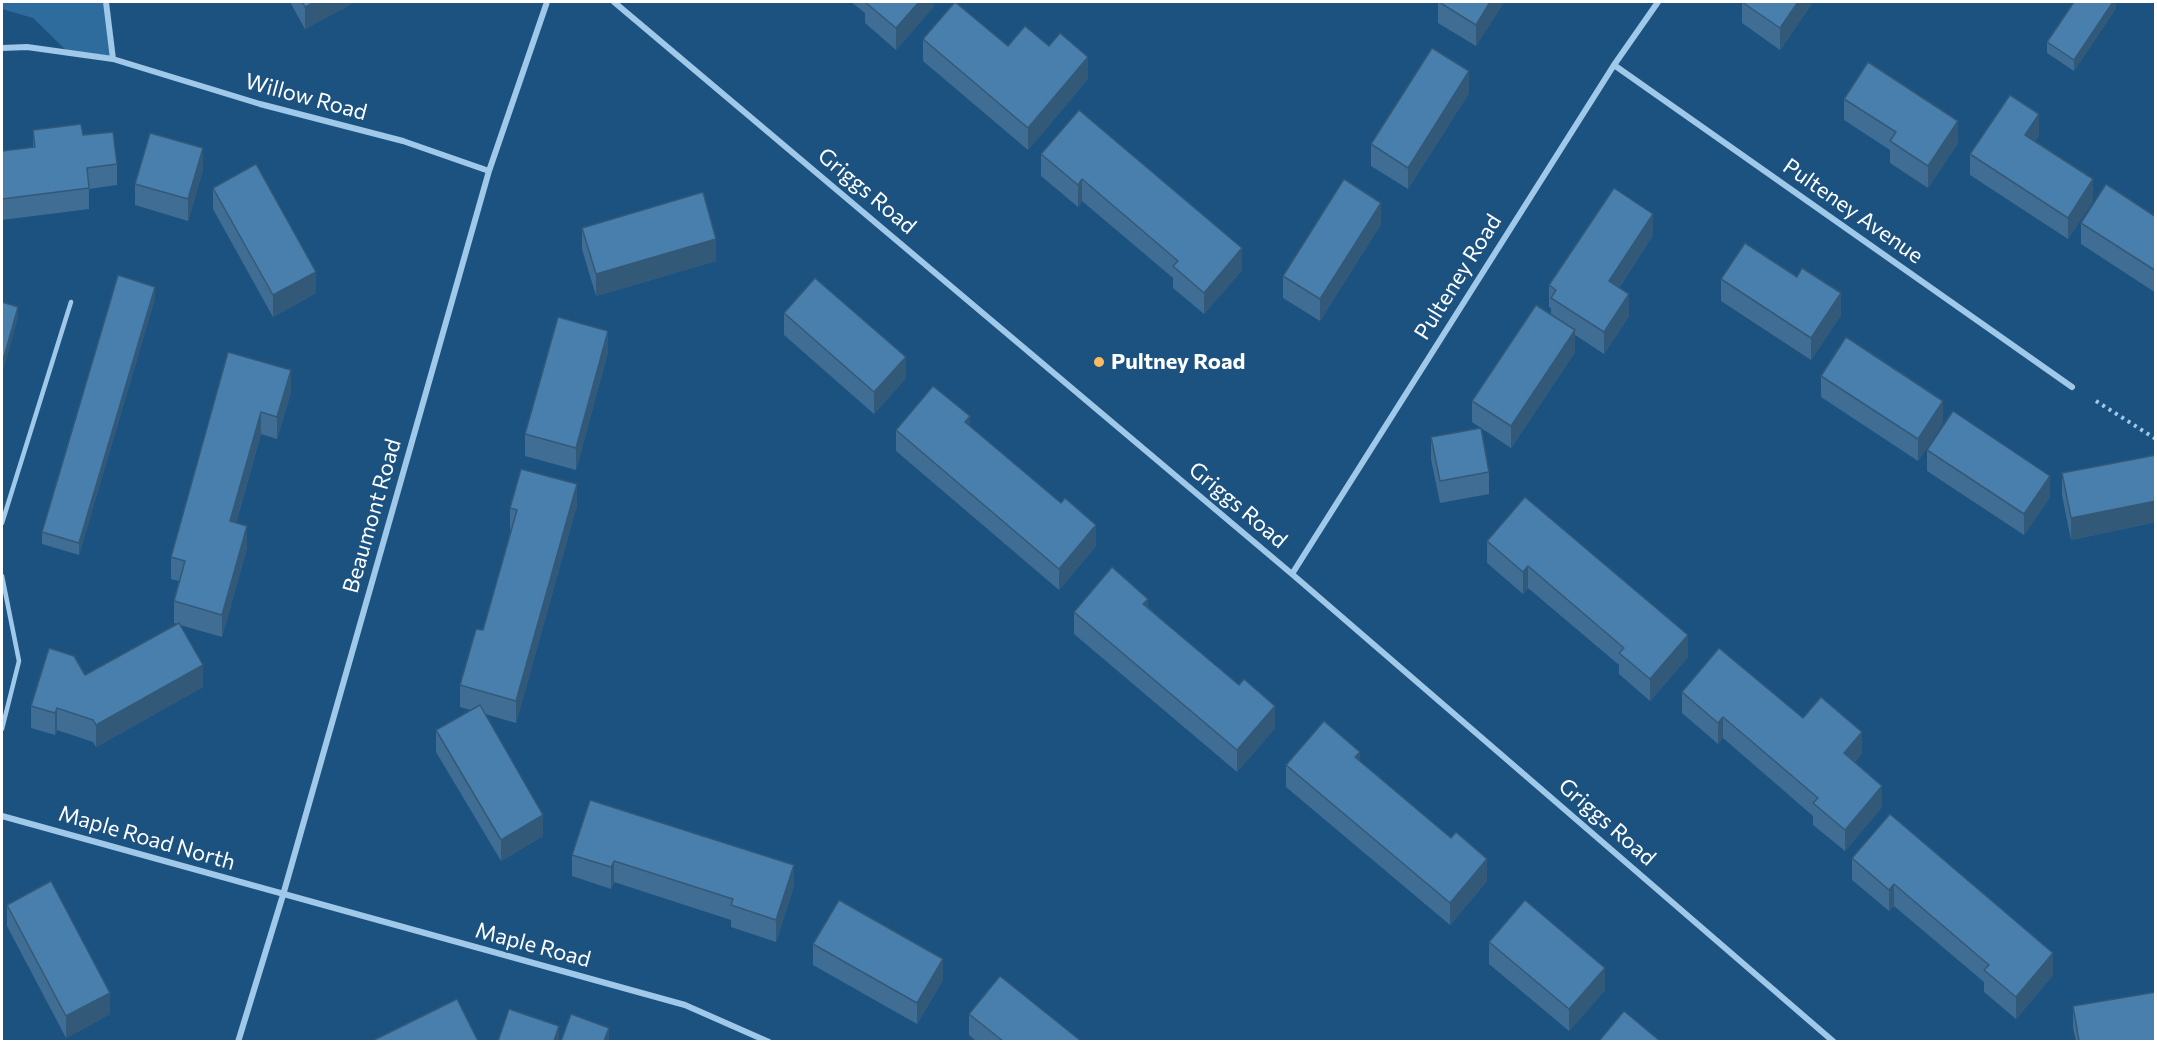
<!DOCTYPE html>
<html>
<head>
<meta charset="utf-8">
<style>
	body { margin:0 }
	#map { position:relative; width:2157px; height:1043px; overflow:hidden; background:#1c5280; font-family:Commissioner,sans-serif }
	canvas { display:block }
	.frame { position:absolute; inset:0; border:3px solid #fff; pointer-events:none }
</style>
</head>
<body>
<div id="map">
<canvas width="2157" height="1043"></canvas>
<div class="frame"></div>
</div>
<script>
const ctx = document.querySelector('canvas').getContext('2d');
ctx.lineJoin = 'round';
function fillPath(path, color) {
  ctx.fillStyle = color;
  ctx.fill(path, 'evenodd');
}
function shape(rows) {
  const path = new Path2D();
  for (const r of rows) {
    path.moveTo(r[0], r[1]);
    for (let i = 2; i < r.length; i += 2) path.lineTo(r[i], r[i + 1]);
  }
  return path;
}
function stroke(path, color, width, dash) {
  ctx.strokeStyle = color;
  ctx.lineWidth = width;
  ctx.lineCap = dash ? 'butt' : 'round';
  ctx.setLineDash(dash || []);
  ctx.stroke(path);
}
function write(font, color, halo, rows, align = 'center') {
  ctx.font = font + ' Commissioner,sans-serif';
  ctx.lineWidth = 5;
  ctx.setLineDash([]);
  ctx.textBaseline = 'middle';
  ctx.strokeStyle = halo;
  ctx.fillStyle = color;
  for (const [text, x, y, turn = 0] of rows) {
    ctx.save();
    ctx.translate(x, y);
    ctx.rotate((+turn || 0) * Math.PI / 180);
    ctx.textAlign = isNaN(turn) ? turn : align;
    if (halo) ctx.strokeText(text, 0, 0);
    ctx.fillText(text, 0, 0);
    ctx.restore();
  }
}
fillPath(shape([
	[2,2,106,2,113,59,69,53,33,18,2,9]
]), '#2e6c9e');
stroke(shape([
	[2096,401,2156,439]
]), '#9fc8e9', 4, [3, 4.5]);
stroke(shape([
	[2,523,71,302],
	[2,576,19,661,2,729]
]), '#9fc8e9', 4.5);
stroke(shape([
	[106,2,113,59],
	[614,2,1292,574,1834,1042],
	[2,48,27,47,113,59,260,104,403,141,489,171],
	[1614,65,2072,387],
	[1292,574,1614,65,1658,2],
	[2,816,685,1005,769,1042],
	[238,1042,283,895,489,171,547,2]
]), '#9fc8e9', 6);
fillPath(shape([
	[290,2,355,2,305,29],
	[851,2,934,2,934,6,896,50,865,23,865,13],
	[1438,2,1504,2,1476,46,1438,23],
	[1742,2,1813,2,1780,50,1742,23],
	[2116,2,2116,8,2074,71,2047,53,2047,42],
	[923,39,1008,46,1088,79,1028,150,923,61],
	[1469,93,1408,189,1371,166,1371,144],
	[1844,99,1958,143,1928,188,1890,163,1890,150,1844,120],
	[33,130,83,135,117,164,117,185,89,189,89,209,2,220,2,151,33,147],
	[2039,135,2035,141,2093,201,2068,239,1970,175,1970,154],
	[1041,154,1242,270,1204,314,1173,288,1173,278,1082,201,1078,207,1041,176],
	[203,170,188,221,135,205,135,184],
	[213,188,316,293,273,317,213,209],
	[2156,217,2156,293,2081,244,2081,223],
	[1381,224,1320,321,1283,298,1283,276],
	[582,228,716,261,596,296,582,249],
	[1653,235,1619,288,1629,316,1604,354,1575,335,1575,352,1511,448,1472,422,1472,401,1551,314,1551,308,1549,307,1549,285],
	[1721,279,1841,315,1811,360,1721,301],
	[155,298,79,555,42,544,42,532],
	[784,313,906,378,874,414,784,335],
	[228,352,291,392,277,439,261,434,236,523,247,548,222,637,180,625,203,687,96,747,93,742,57,730,55,735,31,728,31,706,177,624,174,623,174,601,179,581,171,579,171,557],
	[608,352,576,470,525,456,525,434],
	[1821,376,1943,423,1918,461,1821,397],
	[970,427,1096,546,1059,590,896,451,896,430],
	[1431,437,1489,472,1489,494,1440,503,1431,459],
	[1927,450,2050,497,2024,535,1927,471],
	[2156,455,2156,522,2071,540,2062,495,2062,473],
	[577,505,516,723,485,714,543,836,501,861,436,752,436,730,471,710,460,707,460,685,483,630,511,530,510,530,510,508],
	[1487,541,1688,657,1650,701,1619,674,1619,665,1528,588,1523,594,1487,563],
	[1148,607,1275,728,1237,772,1074,634,1074,612],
	[1682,692,1803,718,1862,753,1855,762,1882,807,1845,851,1813,825,1813,816,1723,738,1718,744,1682,713],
	[1360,761,1451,838,1487,881,1450,925,1286,787,1286,765],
	[572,855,794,886,776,942,731,927,731,920,614,882,611,889,572,876],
	[1852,858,2053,975,2016,1019,1984,992,1984,982,1894,906,1889,911,1852,880],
	[7,905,110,1014,66,1038,7,926],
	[1489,942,1605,990,1569,1031,1489,964],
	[813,944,943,980,917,1024,813,965],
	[2073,1006,2156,1041,2076,1041,2073,1028],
	[969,1014,1081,1041,976,1041,969,1035]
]), '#3f6d94');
fillPath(shape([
	[315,2,355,2,305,29,305,7],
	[919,2,934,2,934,6,896,50,896,28],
	[1490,2,1504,2,1476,46,1476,25],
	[1798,2,1813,2,1780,50,1780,28],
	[2113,2,2116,2,2116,8,2074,71,2074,60],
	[1088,57,1088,79,1028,150,1028,128],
	[1469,71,1469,93,1408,189,1408,168],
	[2039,114,2039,135,2025,156,2025,135],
	[1958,121,1958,143,1928,188,1928,166],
	[203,148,203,170,188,221,188,199],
	[1082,179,1082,201,1078,207,1078,185],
	[2093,179,2093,201,2068,239,2068,218],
	[1381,203,1381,224,1320,321,1320,299],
	[1653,214,1653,235,1609,303,1609,281],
	[716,239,716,261,596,296,596,274],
	[1242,248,1242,270,1204,314,1204,293],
	[316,272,316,293,273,317,273,295],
	[155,287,155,298,79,555,79,543],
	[1841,293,1841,315,1811,360,1811,338],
	[1629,294,1629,316,1604,354,1604,332],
	[18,307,18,318,2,375,2,364],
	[1575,330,1575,352,1511,448,1511,426],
	[608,331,608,352,576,470,576,448],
	[906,357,906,378,874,414,874,392],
	[291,370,291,392,277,439,277,417],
	[1943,401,1943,423,1918,461,1918,439],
	[261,412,261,434,230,543,230,521],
	[970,416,970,438,965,422],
	[2050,476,2050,497,2024,535,2024,514],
	[577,484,577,505,516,723,516,701],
	[2156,501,2156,522,2071,540,2071,518],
	[1096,525,1096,546,1059,590,1059,569],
	[247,526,247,548,222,637,222,615],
	[1528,566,1528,588,1523,594,1523,572],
	[1148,599,1148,620,1143,604],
	[1688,635,1688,657,1650,701,1650,679],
	[203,665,203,687,96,747,96,725],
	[1275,706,1275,728,1237,772,1237,750],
	[57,708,57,730,55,735,55,713],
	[1723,717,1723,738,1718,744,1718,723],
	[1862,732,1862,753,1844,775,1844,753],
	[1360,752,1360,773,1355,757],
	[1882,786,1882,807,1845,851,1845,830],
	[543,815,543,836,501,861,501,840],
	[1487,859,1487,881,1450,925,1450,903],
	[614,861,614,882,611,889,611,867],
	[794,865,794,886,776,942,776,920],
	[1894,884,1894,906,1889,911,1889,890],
	[2053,953,2053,975,2016,1019,2016,997],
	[943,959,943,980,917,1024,917,1003],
	[1605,968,1605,990,1569,1031,1569,1009],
	[110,993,110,1014,66,1038,66,1016],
	[559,1026,559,1041,554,1041],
	[609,1028,609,1041,604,1041]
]), '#335978');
const building = shape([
	[302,2,315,2,305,7,302,2],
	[865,2,919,2,896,28,865,2],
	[955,2,1008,46,1025,26,1049,46,1060,33,1088,57,1028,128,923,39,955,2],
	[1439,2,1490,2,1476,25,1439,2],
	[1742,2,1798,2,1780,28,1742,2],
	[2074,2,2113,2,2074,60,2047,42,2074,2],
	[1432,48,1469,71,1408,168,1371,144,1432,48],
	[1868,62,1958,121,1928,166,1890,141,1896,132,1844,99,1868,62],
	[2010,95,2039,114,2025,135,2093,179,2068,218,1970,154,2010,95],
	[1079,110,1242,248,1204,293,1173,266,1178,261,1082,179,1078,185,1041,154,1079,110],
	[81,124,83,135,113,132,117,164,87,168,89,188,2,199,2,151,35,147,33,130,81,124],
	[150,133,203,148,188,199,135,184,150,133],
	[256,164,316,272,273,295,213,188,256,164],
	[1344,179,1381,203,1320,299,1283,276,1344,179],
	[2106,184,2156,217,2156,271,2081,223,2106,184],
	[1614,188,1653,214,1609,281,1629,294,1604,332,1551,298,1556,290,1549,285,1614,188],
	[703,192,716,239,596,274,582,228,703,192],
	[1745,243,1797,277,1802,268,1841,293,1811,338,1721,279,1745,243],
	[118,275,155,287,79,543,42,532,118,275],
	[815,278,906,357,874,392,784,313,815,278],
	[2,302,18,307,2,364,2,302],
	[1536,305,1575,330,1511,426,1472,401,1536,305],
	[558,317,608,331,576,448,525,434,558,317],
	[1846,337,1943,401,1918,439,1821,376,1846,337],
	[228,352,291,370,277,417,261,412,230,521,247,526,222,615,174,601,185,561,171,557,228,352],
	[933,386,970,416,965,422,1061,503,1065,498,1096,525,1059,569,896,430,933,386],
	[1953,411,2050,476,2024,514,1927,450,1953,411],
	[1481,428,1489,472,1440,481,1431,437,1481,428],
	[2156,455,2156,501,2071,518,2062,473,2156,455],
	[521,469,577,484,516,701,460,685,476,629,483,630,517,510,510,508,521,469],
	[1525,497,1688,635,1650,679,1619,653,1624,648,1528,566,1523,572,1487,541,1525,497],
	[1112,567,1148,599,1143,604,1239,685,1244,679,1275,706,1237,750,1074,612,1112,567],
	[179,623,203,665,96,725,93,720,57,708,55,713,31,706,49,648,74,656,85,675,179,623],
	[1719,648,1803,718,1821,697,1862,732,1844,753,1882,786,1845,830,1813,803,1818,798,1723,717,1718,723,1682,692,1719,648],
	[480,705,543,815,501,840,436,730,480,705],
	[1324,721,1360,752,1355,757,1451,838,1456,832,1487,859,1450,903,1286,765,1324,721],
	[590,800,794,865,776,920,731,905,733,899,614,861,611,867,572,855,590,800],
	[1890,814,2053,953,2016,997,1984,970,1989,965,1894,884,1889,890,1852,858,1890,814],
	[51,881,110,993,66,1016,7,905,51,881],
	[839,900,943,959,917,1003,813,944,839,900],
	[1525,900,1605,968,1569,1009,1489,942,1525,900],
	[1000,976,1081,1041,1003,1041,969,1014,1000,976],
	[2156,992,2156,1041,2079,1041,2073,1006,2156,992],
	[457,999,478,1041,372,1041,457,999],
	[509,1009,559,1026,554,1041,498,1041,509,1009],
	[1624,1011,1660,1041,1599,1041,1624,1011],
	[571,1014,609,1028,604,1041,561,1041,571,1014]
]);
fillPath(building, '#497fac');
stroke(building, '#335978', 1.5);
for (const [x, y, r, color] of [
	[1099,362,6,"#fabc5c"]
]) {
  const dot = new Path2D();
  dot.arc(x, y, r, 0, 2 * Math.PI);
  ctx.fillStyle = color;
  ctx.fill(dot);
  stroke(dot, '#1c5280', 2);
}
write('22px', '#fff', '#1c5280', [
	["Willow Road",306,97,15],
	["Griggs Road",867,191,40],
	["Pulteney Avenue",1853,211,35],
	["Pulteney Road",1458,277,-58],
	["Griggs Road",1238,505,40],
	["Beaumont Road",372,516,-74],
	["Griggs Road",1607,822,41],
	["Maple Road North",147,838,16],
	["Maple Road",533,945,15]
]);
write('bold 22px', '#fff', '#1c5280', [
	["Pultney Road",1111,362]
], 'left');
</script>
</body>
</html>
